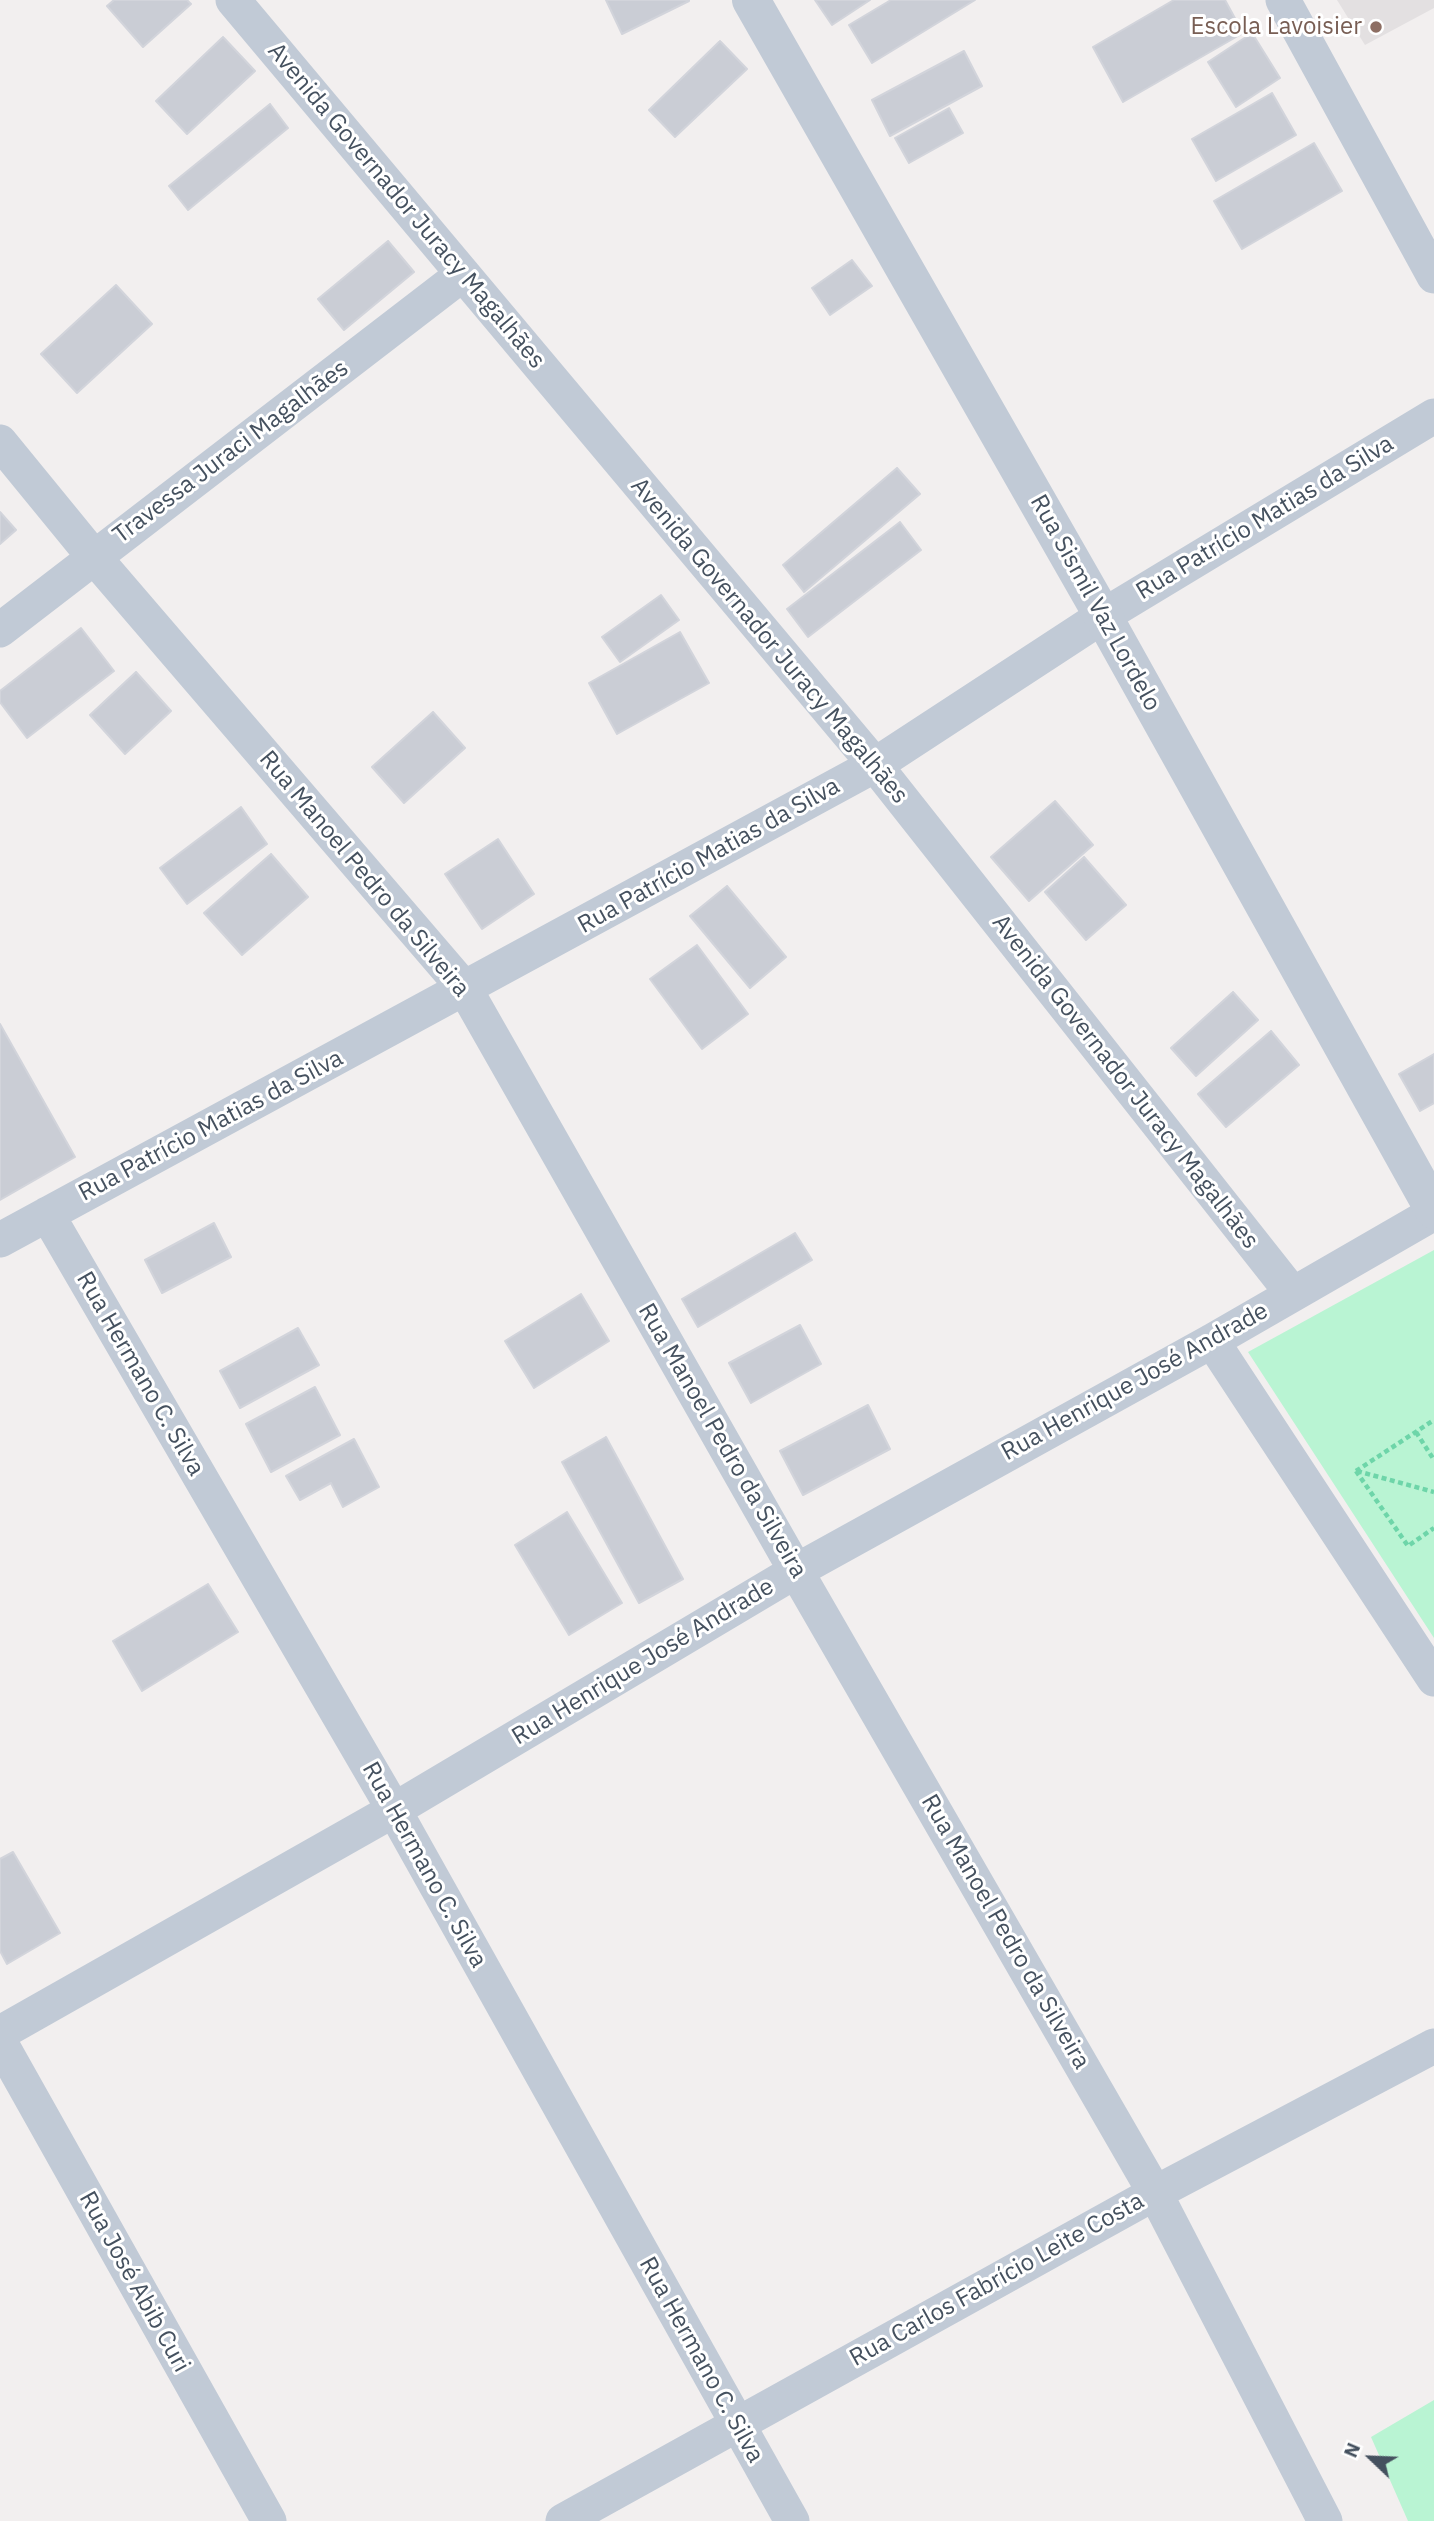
<!DOCTYPE html>
<html>
<head>
<meta charset="utf-8">
<style>
	body { margin:0 }
	#map { position:relative; width:1434px; height:2521px; overflow:hidden; background:#f2efef; font-family:"IBM Plex Sans",sans-serif }
	canvas { display:block }
	.north { position:absolute; left:1336px; top:2423px; width:70px; height:70px; -webkit-text-stroke:5px #fff; paint-order:stroke; rotate:293deg; font-size:19px; font-weight:700; line-height:28px; text-align:center; color:#45515f }
	.north::after { content:''; display:block; margin:auto; width:24px; height:32px; background:#45515f; clip-path:polygon(50% 0,100% 100%,50% 72%,0 100%) }
</style>
</head>
<body>
<div id="map">
<canvas width="1434" height="2521"></canvas>
<div class="north">N</div>
</div>
<script>
const ctx = document.querySelector('canvas').getContext('2d');
ctx.lineJoin = 'round';
function fillPath(path, color) {
  ctx.fillStyle = color;
  ctx.fill(path, 'evenodd');
}
function shape(rows) {
  const path = new Path2D();
  for (const r of rows) {
    path.moveTo(r[0], r[1]);
    for (let i = 2; i < r.length; i += 2) path.lineTo(r[i], r[i + 1]);
  }
  return path;
}
function stroke(path, color, width, dash) {
  ctx.strokeStyle = color;
  ctx.lineWidth = width;
  ctx.lineCap = dash ? 'butt' : 'round';
  ctx.setLineDash(dash || []);
  ctx.stroke(path);
}
function write(font, color, halo, rows, align = 'center') {
  ctx.font = font + ' "IBM Plex Sans",sans-serif';
  ctx.lineWidth = 6;
  ctx.setLineDash([]);
  ctx.textBaseline = 'middle';
  ctx.strokeStyle = halo;
  ctx.fillStyle = color;
  for (const [text, x, y, turn = 0] of rows) {
    ctx.save();
    ctx.translate(x, y);
    ctx.rotate((+turn || 0) * Math.PI / 180);
    ctx.textAlign = isNaN(turn) ? turn : align;
    if (halo) ctx.strokeText(text, 0, 0);
    ctx.fillText(text, 0, 0);
    ctx.restore();
  }
}
fillPath(shape([
	[1337,0,1434,0,1434,8,1365,45]
]), '#e3e0e1');
fillPath(shape([
	[1434,1250,1434,1638,1248,1352],
	[1434,2400,1434,2521,1408,2521,1371,2437]
]), '#b9f4d3');
const building = shape([
	[114,0,187,0,191,4,143,47,107,6,114,0],
	[606,0,689,0,689,1,622,34,606,0],
	[815,0,870,0,832,25,815,0],
	[891,0,975,0,872,63,849,25,891,0],
	[1174,0,1225,0,1243,33,1123,102,1093,47,1174,0],
	[1252,33,1280,78,1236,107,1208,62,1252,33],
	[223,37,255,71,187,134,156,101,223,37],
	[720,41,747,69,675,137,649,110,720,41],
	[964,51,982,86,890,136,872,100,964,51],
	[1272,93,1296,135,1216,181,1192,139,1272,93],
	[270,104,288,128,188,210,169,186,270,104],
	[949,108,963,133,909,163,895,138,949,108],
	[1314,143,1342,191,1242,249,1214,201,1314,143],
	[388,241,414,272,344,330,318,299,388,241],
	[852,260,872,286,830,315,812,288,852,260],
	[116,285,152,324,77,393,41,354,116,285],
	[897,468,920,494,804,592,783,565,897,468],
	[0,512,16,530,0,544,0,512],
	[900,522,921,550,808,637,787,609,900,522],
	[661,595,679,620,620,662,602,637,661,595],
	[81,628,114,671,27,738,0,702,0,691,81,628],
	[680,632,709,683,617,734,589,683,680,632],
	[136,672,171,711,125,754,90,715,136,672],
	[433,712,465,748,404,803,372,767,433,712],
	[1055,801,1093,845,1029,901,991,857,1055,801],
	[241,807,267,844,187,904,160,868,241,807],
	[498,839,534,894,482,929,445,874,498,839],
	[271,854,308,897,242,955,204,913,271,854],
	[1084,857,1126,905,1086,940,1045,892,1084,857],
	[727,886,786,957,750,988,690,916,727,886],
	[697,945,748,1014,702,1049,650,979,697,945],
	[1233,992,1258,1020,1196,1076,1171,1048,1233,992],
	[0,1024,75,1157,0,1200,0,1024],
	[1271,1031,1299,1065,1226,1127,1198,1094,1271,1031],
	[1434,1054,1434,1103,1420,1111,1399,1074,1434,1054],
	[214,1223,231,1257,162,1293,145,1260,214,1223],
	[795,1233,812,1260,698,1327,682,1299,795,1233],
	[581,1294,609,1341,534,1388,505,1341,581,1294],
	[800,1325,821,1364,751,1403,729,1363,800,1325],
	[298,1328,319,1365,240,1408,220,1371,298,1328],
	[315,1387,340,1435,271,1472,246,1424,315,1387],
	[868,1405,890,1449,803,1495,780,1451,868,1405],
	[606,1437,683,1579,639,1603,562,1462,606,1437],
	[354,1439,379,1487,343,1507,331,1483,300,1500,286,1476,354,1439],
	[567,1512,622,1603,569,1635,515,1545,567,1512],
	[208,1584,238,1632,142,1691,113,1641,208,1584],
	[13,1852,60,1933,7,1964,0,1951,0,1859,13,1852]
]);
fillPath(building, '#cacdd5');
stroke(building, '#d2d4db', 2);
stroke(shape([
	[1416,1432,1434,1460],
	[1356,1471,1408,1546,1434,1528],
	[1356,1471,1434,1420],
	[1357,1471,1434,1492]
]), '#6ed5a9', 4.5, [5, 3.5]);
stroke(shape([
	[233,0,875,765,1292,1293],
	[1283,0,1434,276],
	[0,442,94,557,465,989,796,1571,1155,2193,1325,2521],
	[0,630,463,274],
	[47,1214,394,1810,792,2521],
	[0,1240,875,765,1103,616,1434,416],
	[1212,1341,1434,1679],
	[0,2033,394,1810,796,1571,1212,1341,1434,1213],
	[0,2042,269,2521],
	[563,2521,1155,2193,1434,2046]
]), '#c1cad6', 35);
stroke(shape([
	[751,0,1103,616,1434,1210]
]), '#c1cad6', 38);
for (const [x, y, r, color] of [
	[1376,27,7,"#8d6e63"]
]) {
  const dot = new Path2D();
  dot.arc(x, y, r, 0, 2 * Math.PI);
  ctx.fillStyle = color;
  ctx.fill(dot);
  stroke(dot, '#fff', 2.5);
}
write('24px', '#785e54', '#fff', [
	["Escola Lavoisier",1362,27]
], 'right');
write('24px', '#45515f', '#fff', [
	["Avenida Governador Juracy Magalhães",406,206,50],
	["Travessa Juraci Magalhães",231,452,-37],
	["Rua Patrício Matias da Silva",1265,518,-31],
	["Rua Sismil Vaz Lordelo",1095,603,61],
	["Avenida Governador Juracy Magalhães",769,641,50],
	["Rua Patrício Matias da Silva",709,856,-29],
	["Rua Manoel Pedro da Silveira",364,874,50],
	["Avenida Governador Juracy Magalhães",1125,1082,52],
	["Rua Patrício Matias da Silva",211,1126,-28],
	["Rua Hermano C. Silva",140,1374,60],
	["Rua Henrique José Andrade",1135,1382,-29],
	["Rua Manoel Pedro da Silveira",722,1441,60],
	["Rua Henrique José Andrade",643,1662,-31],
	["Rua Hermano C. Silva",424,1865,61],
	["Rua Manoel Pedro da Silveira",1005,1932,60],
	["Rua Carlos Fabrício Leite Costa",997,2280,-29],
	["Rua José Abib Curi",134,2282,61],
	["Rua Hermano C. Silva",701,2360,61]
]);
</script>
</body>
</html>
